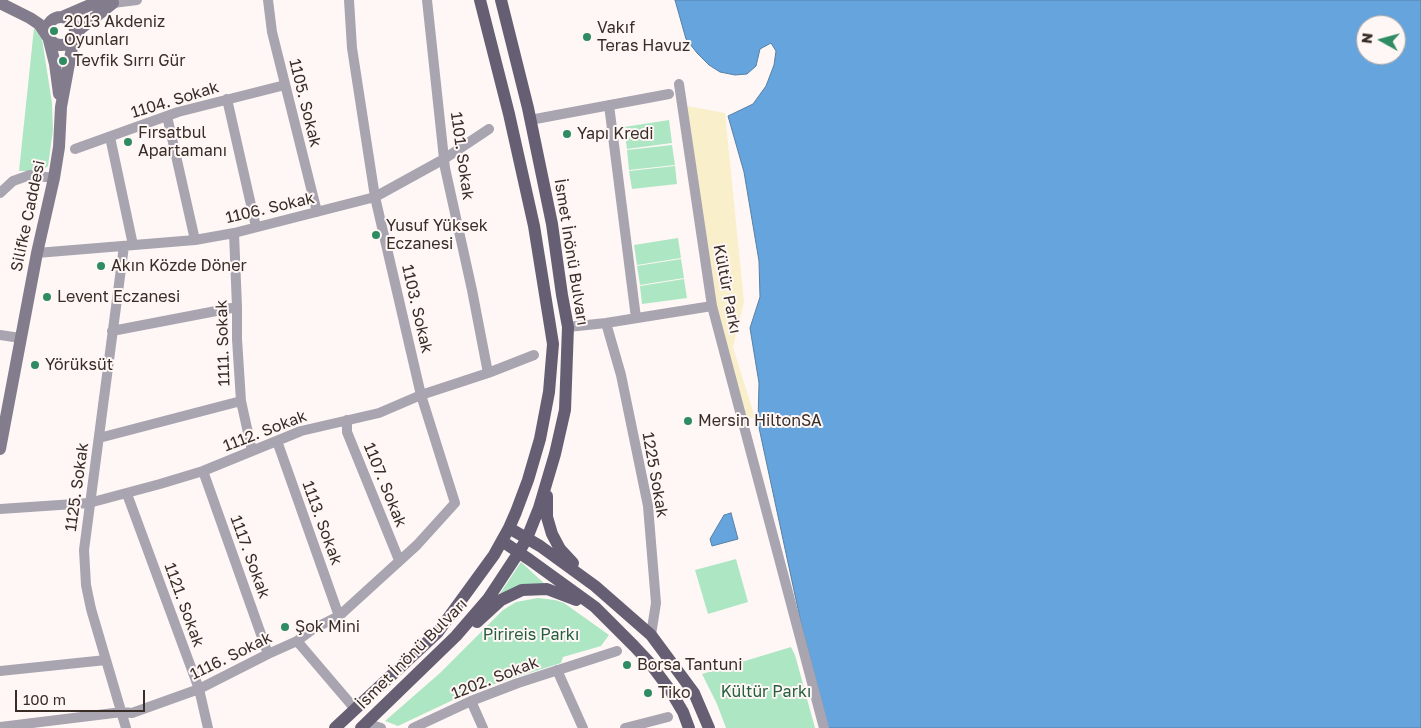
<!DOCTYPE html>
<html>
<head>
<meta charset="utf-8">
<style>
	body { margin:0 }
	#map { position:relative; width:1421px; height:728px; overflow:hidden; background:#fef7f5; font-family:"Golos Text",sans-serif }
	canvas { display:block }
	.north { position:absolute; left:1356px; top:15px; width:50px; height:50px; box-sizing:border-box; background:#fef7f5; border:1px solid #afa6a3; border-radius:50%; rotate:277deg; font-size:14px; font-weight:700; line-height:20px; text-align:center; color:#392d28 }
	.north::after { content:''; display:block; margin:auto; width:18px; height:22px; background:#2e8b62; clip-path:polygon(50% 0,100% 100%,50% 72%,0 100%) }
	.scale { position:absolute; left:15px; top:690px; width:130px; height:22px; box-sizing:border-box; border:2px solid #392d28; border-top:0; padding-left:6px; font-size:15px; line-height:18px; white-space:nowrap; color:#392d28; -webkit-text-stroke:4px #fef7f5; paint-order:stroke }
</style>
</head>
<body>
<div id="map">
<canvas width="1421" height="728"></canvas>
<div class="north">N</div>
<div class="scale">100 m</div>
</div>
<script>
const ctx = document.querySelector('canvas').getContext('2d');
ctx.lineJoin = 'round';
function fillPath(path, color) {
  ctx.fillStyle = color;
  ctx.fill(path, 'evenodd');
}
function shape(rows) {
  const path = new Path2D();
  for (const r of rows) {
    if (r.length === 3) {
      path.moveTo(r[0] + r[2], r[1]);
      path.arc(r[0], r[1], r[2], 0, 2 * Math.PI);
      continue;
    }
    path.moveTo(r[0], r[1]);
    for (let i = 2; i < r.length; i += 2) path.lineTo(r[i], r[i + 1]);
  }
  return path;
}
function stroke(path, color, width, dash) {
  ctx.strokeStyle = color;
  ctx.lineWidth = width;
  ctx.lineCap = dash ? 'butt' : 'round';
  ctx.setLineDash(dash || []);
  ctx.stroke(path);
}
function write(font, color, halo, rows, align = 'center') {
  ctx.font = font + ' "Golos Text",sans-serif';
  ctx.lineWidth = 4;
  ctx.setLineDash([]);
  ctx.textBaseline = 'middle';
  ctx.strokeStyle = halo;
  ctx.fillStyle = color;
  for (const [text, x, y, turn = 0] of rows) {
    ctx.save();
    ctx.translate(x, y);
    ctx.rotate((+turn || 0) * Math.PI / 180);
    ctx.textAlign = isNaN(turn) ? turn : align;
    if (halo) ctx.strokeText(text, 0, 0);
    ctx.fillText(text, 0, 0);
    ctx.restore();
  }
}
fillPath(shape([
	[34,28,42,39,52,103,53,130,48,166,41,171,19,171],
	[669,120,672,143,627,149,624,127],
	[672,145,675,165,629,170,627,150],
	[675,166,677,184,632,189,629,171],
	[678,238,681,258,637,265,634,245],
	[681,259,684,278,640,285,637,266],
	[684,279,687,298,642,304,640,286],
	[736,559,748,602,708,614,695,570],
	[521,562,547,586,499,595],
	[538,598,555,600,564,603,609,635,601,646,563,657,561,663,472,691,398,726,385,721,440,673,503,610,516,602],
	[791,647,795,655,815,728,726,728,717,704,702,674]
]), '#ade6c2');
fillPath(shape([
	[687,106,725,113,744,302,733,347,755,418,743,418,713,300]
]), '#f9efca');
const water = shape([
	[675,0,1421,0,1421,728,828,728,801,623,758,423,759,383,750,328,760,297,759,261,744,172,728,116,753,104,766,86,774,65,776,51,771,43,760,49,756,66,747,74,735,75,720,72,709,65,697,53,686,39,675,0],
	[1366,25,1396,25,1396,55,1366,55,1366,25],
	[731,513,738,539,712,546,710,539,724,515,731,513]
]);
fillPath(water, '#65a4dc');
stroke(water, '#5880a6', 1);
stroke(shape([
	[268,0,272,32,317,212],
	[427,0,445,168,472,290,488,373],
	[113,3,137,0],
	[679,84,712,306,824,728],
	[227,99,256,227],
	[609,105,636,318],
	[167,116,195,240],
	[530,120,669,94],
	[110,137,133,245],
	[75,149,178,112,285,85],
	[0,193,13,181,30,175,54,178],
	[234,233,237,307,237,339,241,401,252,451],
	[124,246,84,550,86,585,91,609,126,728],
	[37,253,195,240,234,233,375,197,444,159,489,129],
	[606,323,621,375,648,506,656,603,651,635],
	[568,327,606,323,712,306],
	[112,331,237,307],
	[0,335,20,338],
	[347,420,347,432,399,560],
	[99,438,241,401],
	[277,441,339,616],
	[203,471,268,654],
	[127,494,199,689,208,728],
	[0,509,89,503,160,484,203,471,301,431,379,413,421,395,488,373,534,355],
	[297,641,355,709],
	[557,670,583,728],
	[0,671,106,660],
	[471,701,483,728],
	[0,727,122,712,132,713,199,689,268,654,297,641,313,629,339,616,417,545,455,503,421,395,375,197,352,48,349,0],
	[366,728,375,726,381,728],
	[413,728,471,701,518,683,617,651],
	[625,728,668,717]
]), '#a8a4b0', 10);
stroke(shape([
	[0,3,30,18,39,24,47,36],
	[61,31,14],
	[62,17,90,5,113,3],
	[75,33,113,3],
	[49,40,55,64,59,94],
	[0,449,37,253,54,178,59,147,61,107,74,37]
]), '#827c8d', 12);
stroke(shape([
	[547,496,547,517,552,534,560,549,573,563],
	[509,528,540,546,595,586,651,635,694,693,709,728],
	[502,541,530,560,595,607,634,646,649,662,670,690,683,712,689,728],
	[477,622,501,600,522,590,547,589,576,600],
	[335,728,438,632,494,555,509,528,516,512,528,480,540,439,549,392,553,344,534,226,509,114,480,0],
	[361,728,456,636,488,599,519,552,527,538,539,508,555,454,565,410,568,327,562,295,552,224,528,108,501,0]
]), '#665f74', 12);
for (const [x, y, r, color] of [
	[54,31,5,"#2e8b62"],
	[587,37,5,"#2e8b62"],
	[63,61,5,"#2e8b62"],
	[567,134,5,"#2e8b62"],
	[128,142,5,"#2e8b62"],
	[376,235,5,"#2e8b62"],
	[101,266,5,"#2e8b62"],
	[47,297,5,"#2e8b62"],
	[35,365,5,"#2e8b62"],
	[688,421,5,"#2e8b62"],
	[285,627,5,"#2e8b62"],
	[627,665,5,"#2e8b62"],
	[648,693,5,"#2e8b62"]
]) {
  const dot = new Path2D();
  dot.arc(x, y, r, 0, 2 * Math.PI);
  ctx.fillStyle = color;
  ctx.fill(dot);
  stroke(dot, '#fef7f5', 2);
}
write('16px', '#392d28', '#fef7f5', [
	["2013 Akdeniz",64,22],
	["Oyunları",64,40],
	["Vakıf",597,28],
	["Teras Havuz",597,46],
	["Tevfik Sırrı Gür",73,61],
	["Fırsatbul",138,133],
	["Apartamanı",138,151],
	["Yapı Kredi",577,134],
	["Yusuf Yüksek",386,226],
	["Eczanesi",386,244],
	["Akın Közde Döner",111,266],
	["Levent Eczanesi",57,297],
	["Yörüksüt",45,365],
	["Mersin HiltonSA",698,421],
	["Şok Mini",295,627],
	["Borsa Tantuni",637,665],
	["Тiko",658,693]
], 'left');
write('16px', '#392d28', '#fef7f5', [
	["1104. Sokak",175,100,-17],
	["1105. Sokak",305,103,76],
	["1101. Sokak",462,156,82],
	["1106. Sokak",270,208,-13],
	["Silifke Caddesi",28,216,-78],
	["İsmet İnönü Bulvarı",571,252,81],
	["Kültür Parkı",727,289,79],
	["1103. Sokak",417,309,77],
	["1111. Sokak",223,343,-92],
	["1112. Sokak",265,431,-21],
	["1225 Sokak",655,475,80],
	["1107. Sokak",385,485,68],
	["1125. Sokak",77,487,-82],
	["1113. Sokak",322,523,70],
	["1117. Sokak",250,557,70],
	["1121. Sokak",184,605,70],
	["İsmet İnönü Bulvarı",412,654,-45],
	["1116. Sokak",231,656,-26],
	["1202. Sokak",495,678,-21]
]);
write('16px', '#255f40', '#fef7f5', [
	["Pirireis Parkı",531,635],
	["Kültür Parkı",766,692]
]);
</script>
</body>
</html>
